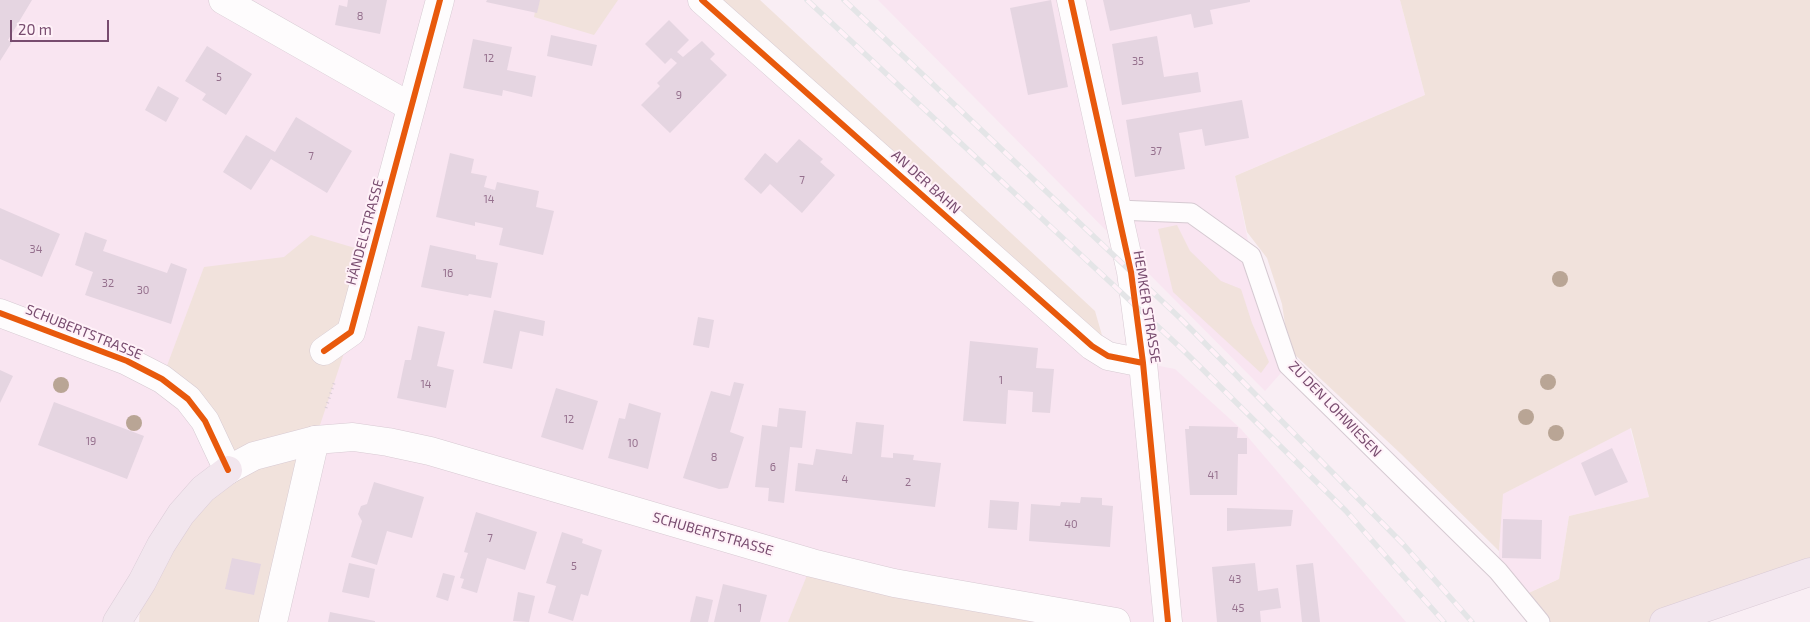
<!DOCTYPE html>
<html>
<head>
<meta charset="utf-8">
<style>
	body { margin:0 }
	#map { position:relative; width:1810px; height:622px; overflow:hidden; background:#f9eef4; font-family:"Exo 2",sans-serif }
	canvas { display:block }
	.scale { position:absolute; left:10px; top:20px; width:99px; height:22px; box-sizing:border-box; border:2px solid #784c6f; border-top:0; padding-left:6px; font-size:15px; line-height:18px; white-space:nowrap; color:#784c6f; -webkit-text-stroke:4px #fff1f8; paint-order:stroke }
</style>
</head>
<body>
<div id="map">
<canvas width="1810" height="622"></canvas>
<div class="scale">20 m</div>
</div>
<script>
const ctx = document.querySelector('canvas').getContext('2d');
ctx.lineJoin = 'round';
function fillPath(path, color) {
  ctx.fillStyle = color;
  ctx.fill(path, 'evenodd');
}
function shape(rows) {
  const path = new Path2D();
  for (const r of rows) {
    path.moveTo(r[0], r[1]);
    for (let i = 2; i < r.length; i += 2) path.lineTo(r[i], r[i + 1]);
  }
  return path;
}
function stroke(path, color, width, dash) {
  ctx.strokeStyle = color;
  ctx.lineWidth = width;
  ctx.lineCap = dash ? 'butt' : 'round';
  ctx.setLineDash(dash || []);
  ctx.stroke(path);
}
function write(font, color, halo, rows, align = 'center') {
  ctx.font = font + ' "Exo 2",sans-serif';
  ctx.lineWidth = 4;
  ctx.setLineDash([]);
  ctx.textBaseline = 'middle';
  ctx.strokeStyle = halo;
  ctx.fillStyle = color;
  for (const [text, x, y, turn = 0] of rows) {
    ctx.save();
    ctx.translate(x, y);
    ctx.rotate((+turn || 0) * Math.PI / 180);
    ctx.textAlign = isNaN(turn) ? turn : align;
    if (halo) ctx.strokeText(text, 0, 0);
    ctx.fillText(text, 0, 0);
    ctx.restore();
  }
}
fillPath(shape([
	[0,0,702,0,1108,356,1175,369,1241,429,1406,622,273,622,315,441,117,622,0,622],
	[878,0,1400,0,1425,95,1235,176,1251,256,1288,365,1265,391],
	[1630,428,1649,497,1569,516,1559,579,1520,597,1498,571,1502,494]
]), '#f9e5f1');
fillPath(shape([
	[537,0,618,0,594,35,534,17],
	[702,0,760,0,1095,311,1108,356],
	[1400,0,1810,0,1810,572,1669,622,1539,622,1520,597,1559,579,1569,516,1649,497,1631,428,1503,494,1499,551,1400,453,1293,353,1286,331,1282,304,1267,258,1247,232,1235,176,1425,95],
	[1177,225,1190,251,1221,281,1241,289,1252,323,1269,362,1261,373,1173,292,1158,229],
	[311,235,372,253,351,332,315,440,273,622,139,622,142,582,228,470,162,379,204,267,284,257],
	[812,563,1116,622,788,622]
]), '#f1e2dc');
fillPath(shape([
	[0,0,32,0,8,40,12,42,0,61],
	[348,0,387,0,380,34,335,25,339,5,347,7],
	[487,0,540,0,537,13,486,2],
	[1051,0,1068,87,1028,95,1010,8],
	[1103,0,1250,0,1250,2,1210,10,1213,24,1194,28,1191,14,1110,31],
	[669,20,689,40,677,52,683,57,702,41,715,54,710,59,727,75,670,133,641,105,660,86,657,83,677,63,671,58,665,64,645,44],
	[551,35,597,45,592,66,547,56],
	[1157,36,1164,77,1198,72,1201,92,1122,105,1112,44],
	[473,39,512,47,507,70,536,76,532,97,503,90,502,96,463,88],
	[207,46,252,74,226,115,202,100,206,94,185,81],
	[158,86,179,98,166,122,145,110],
	[1242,100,1249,138,1205,146,1202,129,1179,133,1185,169,1135,177,1126,120],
	[296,117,352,151,327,193,271,159,251,190,223,172,246,135,275,152],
	[799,139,823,159,820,162,835,175,802,213,770,184,761,194,744,179,765,153,777,163],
	[450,153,474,159,471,173,487,176,484,187,495,190,497,182,539,191,536,207,554,211,543,255,499,245,503,228,475,222,475,226,436,217],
	[0,208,60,234,42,277,0,259],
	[85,232,107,240,103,251,167,273,171,263,187,269,171,324,85,295,93,272,75,265],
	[430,245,476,255,476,259,498,263,491,298,469,294,468,296,421,287],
	[494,310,545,321,543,336,520,331,512,369,483,363],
	[698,317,714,320,709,348,693,345],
	[418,326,445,332,437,366,454,370,446,408,397,398,405,360,411,360],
	[970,341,1038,348,1036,368,1054,369,1050,413,1032,412,1033,392,1008,390,1006,424,963,421],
	[0,370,13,376,0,403],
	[734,382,744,384,730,432,744,437,728,488,719,489,683,478,711,391,730,396],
	[556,388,598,401,583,450,541,437],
	[54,402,144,436,127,479,38,445],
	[629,403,661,413,648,469,608,458,619,418,625,419],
	[779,408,806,411,802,448,790,447,784,503,768,501,769,488,755,487,762,425,777,427],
	[856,422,884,425,881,457,893,458,893,453,914,455,913,460,941,463,935,507,795,491,798,463,813,465,816,449,852,454],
	[1189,426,1238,427,1237,438,1247,438,1247,454,1238,454,1237,495,1190,495,1185,429,1189,429],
	[1612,448,1628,482,1595,496,1581,463],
	[374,482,424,497,412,538,387,531,377,565,351,557,362,521,358,514,361,506,367,504],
	[1081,497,1102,498,1102,505,1113,506,1110,547,1029,541,1031,504,1060,506,1061,502,1080,503],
	[990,500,1019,502,1017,530,988,528],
	[1227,508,1293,510,1291,526,1227,531],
	[476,512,537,532,525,570,487,558,477,593,461,588,464,579,460,578,468,553,464,552],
	[1503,519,1542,520,1541,559,1502,558],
	[562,532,583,539,582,543,602,550,588,596,581,594,573,621,548,613,556,586,546,583],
	[232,558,261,564,254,595,225,589],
	[349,563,375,569,369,598,342,592],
	[1255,563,1258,591,1278,588,1281,608,1260,611,1261,622,1217,622,1212,567],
	[1313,563,1320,622,1302,622,1296,565],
	[443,573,455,576,448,601,436,597],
	[723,584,767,595,760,622,714,622],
	[518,592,535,596,529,622,513,621],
	[696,596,713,600,708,622,690,622],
	[330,612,375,621,375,622,328,622]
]), '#e5d5e1');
const service = shape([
	[1118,210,1191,213,1251,256,1288,365,1498,571,1540,622]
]);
const minor = shape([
	[223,0,411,107],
	[702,0,1092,346,1108,356,1143,363],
	[0,313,127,361,162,379,188,399,205,421,228,470],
	[324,351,351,332,440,0],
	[273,622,315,440]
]);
const secondary = shape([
	[1071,0,1131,272,1143,363,1168,622],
	[228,470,254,456,315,440,353,437,388,442,430,451,812,563,894,583,1116,622]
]);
const trunk = shape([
	[117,622,142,582,161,545,181,514,203,489,228,470],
	[1664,622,1810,572]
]);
stroke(service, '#d6cad2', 21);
stroke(minor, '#d6cad2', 29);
stroke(secondary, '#d8cad3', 29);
stroke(trunk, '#dacbd6', 29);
stroke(shape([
	[326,408,335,380]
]), '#dacdd6', 3, [1, 4]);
stroke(service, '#fefcfd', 19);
stroke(minor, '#fefcfd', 28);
stroke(secondary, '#fefcfd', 28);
stroke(trunk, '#f2e6ee', 28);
const rail = shape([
	[807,0,1182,349,1346,511,1444,622],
	[844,0,1181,319,1403,544,1472,622]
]);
stroke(rail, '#e4e5e7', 5.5);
stroke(rail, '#fff1f8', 4, [11]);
stroke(shape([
	[702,0,1092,346,1108,356,1143,363],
	[1071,0,1131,272,1143,363,1168,622],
	[0,313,127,361,162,379,188,399,205,421,228,470],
	[324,351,351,332,440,0]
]), '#e8590c', 6);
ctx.fillStyle = '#b9a595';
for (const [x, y] of [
	[1560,279],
	[1548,382],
	[61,385],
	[1526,417],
	[134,423],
	[1556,433]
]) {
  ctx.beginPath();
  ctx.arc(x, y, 8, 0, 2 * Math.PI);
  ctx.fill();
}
write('11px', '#95708d', null, [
	["8",360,16],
	["12",489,58],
	["35",1138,61],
	["5",219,77],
	["9",679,95],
	["37",1156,151],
	["7",311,156],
	["7",802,180],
	["14",489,199],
	["34",36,249],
	["16",448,273],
	["32",108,283],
	["30",143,290],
	["1",1001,380],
	["14",426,384],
	["12",569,419],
	["19",91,441],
	["10",633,443],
	["8",714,457],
	["6",773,467],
	["41",1213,475],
	["4",845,479],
	["2",908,482],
	["40",1071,524],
	["7",490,538],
	["5",574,566],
	["43",1235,579],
	["1",740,608],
	["45",1238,608]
]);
write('14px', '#784c6f', '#fff1f8', [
	["AN DER BAHN",926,182,42],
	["HÄNDELSTRASSE",365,232,-75],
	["HEMKER STRASSE",1147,307,81],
	["SCHUBERTSTRASSE",84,332,22],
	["ZU DEN LOHWIESEN",1335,409,46],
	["SCHUBERTSTRASSE",713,534,16]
]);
</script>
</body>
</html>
